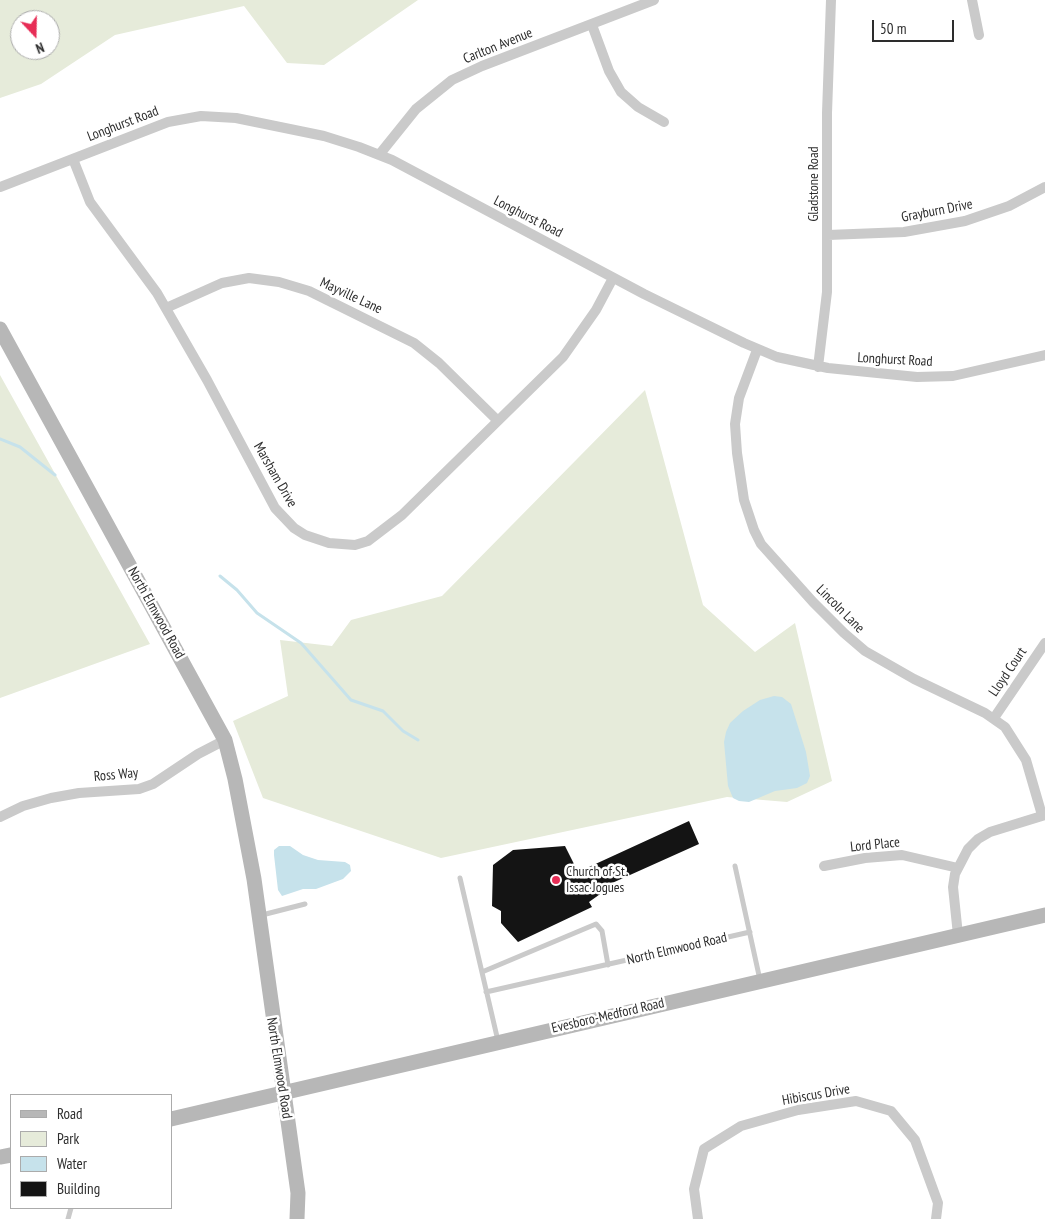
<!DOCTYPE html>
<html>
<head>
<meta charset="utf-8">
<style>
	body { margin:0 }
	#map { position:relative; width:1045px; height:1219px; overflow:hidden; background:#fff; font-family:"PT Sans Narrow",sans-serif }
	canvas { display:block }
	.legend { position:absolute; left:10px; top:1094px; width:162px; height:115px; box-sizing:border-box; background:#fff; border:1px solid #ababab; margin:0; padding:6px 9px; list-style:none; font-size:15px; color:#2d2d2d }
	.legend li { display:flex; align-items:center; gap:10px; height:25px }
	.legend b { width:25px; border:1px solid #ababab }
	.north { position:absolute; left:10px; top:10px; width:50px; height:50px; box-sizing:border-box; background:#fff; border:1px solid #ababab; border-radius:50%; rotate:159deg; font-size:14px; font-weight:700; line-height:20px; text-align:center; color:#2d2d2d }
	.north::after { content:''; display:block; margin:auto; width:18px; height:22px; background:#e72d56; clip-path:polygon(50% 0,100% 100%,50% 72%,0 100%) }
	.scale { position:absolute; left:872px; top:20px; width:82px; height:22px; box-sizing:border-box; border:2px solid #2d2d2d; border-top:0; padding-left:6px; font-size:15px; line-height:18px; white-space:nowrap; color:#2d2d2d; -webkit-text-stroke:4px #fff; paint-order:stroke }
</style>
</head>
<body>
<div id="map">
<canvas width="1045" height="1219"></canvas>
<ul class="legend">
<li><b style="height:6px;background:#b7b7b7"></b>Road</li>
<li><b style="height:14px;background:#e6ebda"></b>Park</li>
<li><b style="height:14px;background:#c6e2eb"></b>Water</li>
<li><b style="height:14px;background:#141414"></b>Building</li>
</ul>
<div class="north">N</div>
<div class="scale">50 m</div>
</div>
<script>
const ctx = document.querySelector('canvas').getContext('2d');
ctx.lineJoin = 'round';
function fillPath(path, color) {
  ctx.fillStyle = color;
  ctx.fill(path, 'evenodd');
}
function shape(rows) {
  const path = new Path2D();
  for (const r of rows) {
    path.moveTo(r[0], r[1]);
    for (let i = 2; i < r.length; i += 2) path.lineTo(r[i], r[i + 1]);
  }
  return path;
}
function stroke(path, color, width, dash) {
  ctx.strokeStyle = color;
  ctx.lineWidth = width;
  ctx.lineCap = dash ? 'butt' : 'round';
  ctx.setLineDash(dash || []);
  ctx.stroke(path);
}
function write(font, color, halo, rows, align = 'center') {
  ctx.font = font + ' "PT Sans Narrow",sans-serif';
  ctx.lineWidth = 5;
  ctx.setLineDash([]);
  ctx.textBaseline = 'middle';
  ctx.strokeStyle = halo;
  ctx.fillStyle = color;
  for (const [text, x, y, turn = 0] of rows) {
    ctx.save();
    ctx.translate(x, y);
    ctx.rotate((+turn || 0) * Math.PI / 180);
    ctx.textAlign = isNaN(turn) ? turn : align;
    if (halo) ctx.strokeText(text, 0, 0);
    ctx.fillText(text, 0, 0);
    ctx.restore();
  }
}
fillPath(shape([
	[0,0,418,0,324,65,287,63,244,6,115,35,41,84,0,98],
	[20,20,50,20,50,50,20,50],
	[0,375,150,644,0,698],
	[645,390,703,605,755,652,795,623,832,781,787,802,727,797,441,858,263,798,233,721,288,696,280,640,332,646,351,620,442,596]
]), '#e6ebda');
fillPath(shape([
	[774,696,782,697,791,704,806,752,810,776,807,783,797,788,775,791,749,802,739,801,733,798,728,786,724,742,726,732,730,723,743,711,760,700],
	[279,846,290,846,303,855,318,860,345,862,350,865,351,871,343,879,316,889,303,889,282,896,278,890,274,855,274,850]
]), '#c6e2eb');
stroke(shape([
	[0,439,20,447,55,475],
	[220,576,237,590,257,613,301,643,351,700,383,711,403,731,418,740]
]), '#c6e2eb', 3);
fillPath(shape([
	[689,821,699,844,601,888,603,892,589,902,592,907,518,942,501,923,501,911,492,906,493,865,513,850,565,846,578,872]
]), '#141414');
stroke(shape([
	[735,866,760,980],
	[460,878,498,1041],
	[262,915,305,904],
	[482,972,596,924,602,931,608,965],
	[486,992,750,932],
	[68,1219,71,1208]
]), '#cacaca', 5);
stroke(shape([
	[972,0,979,35],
	[592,25,609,71,621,92,638,107,664,122],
	[379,155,416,109,452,80,482,66,654,0],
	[73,159,90,202,157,293,207,380,275,508,294,528,305,535,329,543,355,545,368,541,402,515,563,357,596,310,613,278],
	[0,187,168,122,201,116,236,118,324,136,359,147,392,160,644,294,744,343,777,357,828,368,917,377,953,376,1045,355],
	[828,235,904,232,965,221,1009,206,1045,187],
	[166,308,222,283,249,278,279,282,309,291,414,343,439,363,497,420],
	[757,350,739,398,735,424,737,453,744,500,754,530,761,544,813,602,844,633,865,651,914,679,985,713,1005,727,1026,760,1042,815],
	[818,367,827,292,827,113,831,0],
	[994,718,1045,643],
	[0,817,23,806,51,798,79,793,139,789,153,784,198,754,225,740],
	[824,866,865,858,902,855,958,868],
	[958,935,953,887,955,874,968,849,978,839,990,832,1045,815],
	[698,1219,694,1189,704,1149,741,1126,798,1110,856,1101,891,1111,915,1140,938,1203,936,1219]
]), '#cacaca', 10);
stroke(shape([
	[0,329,225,740,235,779,254,879,298,1193,297,1219],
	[171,1119,1045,915],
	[0,1157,11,1155]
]), '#b7b7b7', 15);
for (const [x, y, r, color] of [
	[556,880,5,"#e72d56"]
]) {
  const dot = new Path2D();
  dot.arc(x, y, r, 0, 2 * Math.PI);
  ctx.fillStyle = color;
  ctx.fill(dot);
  stroke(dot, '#fff', 2);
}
write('14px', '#2d2d2d', '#fff', [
	["Carlton Avenue",498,46,-22],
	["Longhurst Road",123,124,-21],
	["Gladstone Road",814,184,-90],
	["Grayburn Drive",937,211,-11],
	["Longhurst Road",528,217,27],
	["Mayville Lane",351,296,25],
	["Longhurst Road",895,360,3],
	["Marsham Drive",275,475,60],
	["Lincoln Lane",840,609,45],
	["North Elmwood Road",156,613,61],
	["Lloyd Court",1008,672,-56],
	["Ross Way",116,775,-5],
	["Lord Place",875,845,-6],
	["North Elmwood Road",677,949,-13],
	["Evesboro-Medford Road",608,1016,-13],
	["North Elmwood Road",279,1068,81],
	["Hibiscus Drive",816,1095,-10]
]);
write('14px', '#2d2d2d', '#fff', [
	["Church of St.",566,872],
	["Issac Jogues",566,888]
], 'left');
</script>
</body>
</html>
